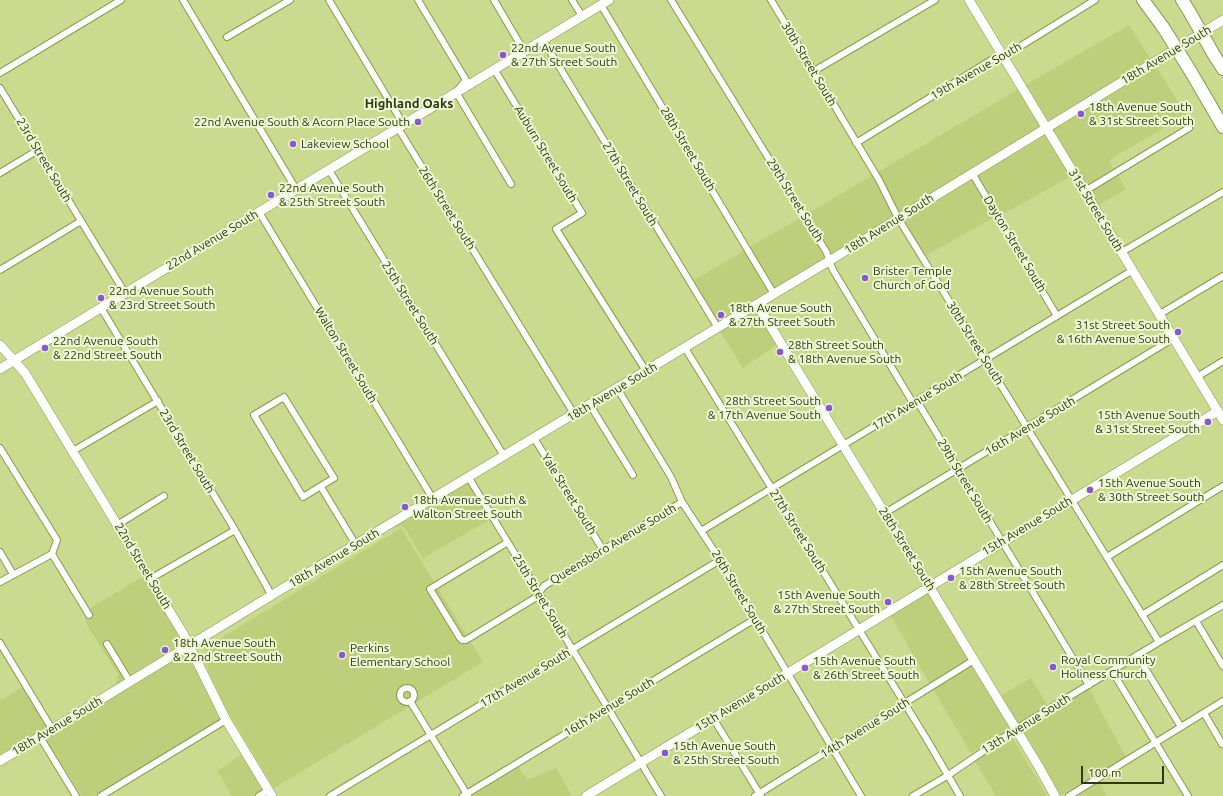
<!DOCTYPE html>
<html>
<head>
<meta charset="utf-8">
<style>
	body { margin:0 }
	#map { position:relative; width:1223px; height:796px; overflow:hidden; background:#cada8e; font-family:Ubuntu,sans-serif }
	canvas { display:block }
	.scale { position:absolute; left:1081px; top:766px; width:83px; height:18px; box-sizing:border-box; border:2px solid #303617; border-top:0; padding-left:5px; font-size:12px; line-height:14px; white-space:nowrap; color:#303617; -webkit-text-stroke:3px #edf7d1; paint-order:stroke }
</style>
</head>
<body>
<div id="map">
<canvas width="1223" height="796"></canvas>
<div class="scale">100 m</div>
</div>
<script>
const ctx = document.querySelector('canvas').getContext('2d');
ctx.lineJoin = 'round';
function fillPath(path, color) {
  ctx.fillStyle = color;
  ctx.fill(path, 'evenodd');
}
function shape(rows) {
  const path = new Path2D();
  for (const r of rows) {
    if (r.length === 3) {
      path.moveTo(r[0] + r[2], r[1]);
      path.arc(r[0], r[1], r[2], 0, 2 * Math.PI);
      continue;
    }
    path.moveTo(r[0], r[1]);
    for (let i = 2; i < r.length; i += 2) path.lineTo(r[i], r[i + 1]);
  }
  return path;
}
function stroke(path, color, width, dash) {
  ctx.strokeStyle = color;
  ctx.lineWidth = width;
  ctx.lineCap = dash ? 'butt' : 'round';
  ctx.setLineDash(dash || []);
  ctx.stroke(path);
}
function write(font, color, halo, rows, align = 'center') {
  ctx.font = font + ' Ubuntu,sans-serif';
  ctx.lineWidth = 4;
  ctx.setLineDash([]);
  ctx.textBaseline = 'middle';
  ctx.strokeStyle = halo;
  ctx.fillStyle = color;
  for (const [text, x, y, turn = 0] of rows) {
    ctx.save();
    ctx.translate(x, y);
    ctx.rotate((+turn || 0) * Math.PI / 180);
    ctx.textAlign = isNaN(turn) ? turn : align;
    if (halo) ctx.strokeText(text, 0, 0);
    ctx.fillText(text, 0, 0);
    ctx.restore();
  }
}
fillPath(shape([
	[1129,25,1151,60,1047,123,1024,86],
	[1155,65,1186,115,1109,160,1114,170,1086,187,1050,128],
	[1019,89,1042,126,899,214,878,172],
	[1045,131,1072,176,1001,215,976,174],
	[873,175,894,217,831,256,830,252,807,214],
	[1118,175,1126,189,1097,206,1089,193],
	[971,177,995,217,925,256,903,219],
	[802,217,824,254,825,259,774,288,750,247],
	[745,250,770,291,753,301,754,303,719,324,693,281],
	[756,309,778,344,743,368,720,331],
	[468,482,491,519,423,558,404,527,400,526,394,529,393,527],
	[401,528,483,662,274,788,226,708,208,670,205,648],
	[142,577,147,582,149,589,163,606,177,630,182,647,131,678,107,640,103,643,126,681,113,688,118,679,118,674,87,625,84,612,89,619,93,616,89,609],
	[929,590,970,659,930,684,890,614],
	[185,652,207,689,222,719,94,796,82,796,45,738],
	[973,665,1012,728,971,753,933,689],
	[1031,678,1048,706,1017,725,1000,696],
	[23,687,48,728,0,756,0,701],
	[1089,689,1126,757,1059,796,1020,731],
	[1011,736,1047,796,996,796,974,759],
	[243,754,264,789,253,796,232,796,217,771],
	[518,766,527,780,556,768,572,796,471,796,471,795],
	[1098,781,1107,796,1074,796]
]), '#becf7b');
const street = shape([
	[183,0,296,189],
	[329,0,399,117,398,128,574,414],
	[418,0,466,80,456,92,511,184],
	[494,0,524,51],
	[572,0,582,16],
	[671,0,827,253,829,261,833,270,913,403],
	[771,0,879,180,898,218,1159,642],
	[601,5,774,294],
	[227,37,290,0],
	[543,40,718,328],
	[494,69,582,213,556,229,646,371],
	[814,71,935,0],
	[0,73,121,0],
	[0,88,125,293],
	[856,143,993,59,1003,57,1095,0],
	[329,170,504,456],
	[0,173,38,150],
	[972,173,1057,316],
	[1085,191,1189,128],
	[259,212,433,499],
	[1122,252,1223,192],
	[0,270,81,221],
	[101,308,235,530,272,596],
	[1160,314,1223,276],
	[685,348,926,738,960,796],
	[1197,377,1223,361],
	[617,388,671,477,682,502,720,560,861,796],
	[284,397,334,478,303,497,254,415,284,397],
	[917,401,1089,685],
	[590,405,633,475],
	[534,438,603,550],
	[0,448,57,540,52,554,0,582],
	[73,451,158,401],
	[469,478,661,796],
	[321,487,356,545],
	[885,513,1174,338],
	[117,525,164,496],
	[701,531,1133,270],
	[508,542,430,589,460,638,462,640,466,640,535,598,544,586,682,502],
	[0,552,13,574],
	[52,554,89,615],
	[1107,557,1223,486],
	[150,579,235,530],
	[1142,615,1223,565],
	[1196,621,1223,666],
	[0,643,52,729],
	[107,644,130,682],
	[1137,655,1181,727],
	[1112,671,1188,796],
	[407,695,7],
	[410,701,468,796],
	[1204,713,1222,744],
	[713,718,761,796],
	[40,737,76,796],
	[101,796,226,720],
	[259,796,269,790],
	[330,796,720,560],
	[463,796,755,619],
	[755,796,974,660],
	[913,796,947,776,1016,729,1159,642,1223,605],
	[1069,796,1223,701]
]);
const secondary = shape([
	[969,0,1223,420],
	[757,304,929,586,1039,767,1055,796],
	[0,345,25,373,184,635,226,720,272,796],
	[0,369,609,0],
	[0,761,318,567,829,261,1223,20],
	[586,796,1218,411]
]);
const highway = shape([
	[1143,0,1163,27],
	[1182,0,1189,11],
	[1214,55,1223,69],
	[1191,72,1223,127]
]);
stroke(street, '#8b994f', 8);
stroke(secondary, '#8b994f', 10);
stroke(highway, '#8b994f', 14);
stroke(street, '#fff', 6);
stroke(secondary, '#fff', 9);
stroke(highway, '#fff', 12);
const highwayBridge = shape([
	[1189,11,1214,55],
	[1163,27,1191,72]
]);
stroke(highwayBridge, '#8b994f', 14, []);
stroke(highwayBridge, '#fff', 12);
for (const [x, y, r, color] of [
	[503,55,4,"#8758d1"],
	[1081,114,4,"#8758d1"],
	[418,122,4,"#8758d1"],
	[293,144,4,"#8758d1"],
	[271,195,4,"#8758d1"],
	[865,278,4,"#8758d1"],
	[101,298,4,"#8758d1"],
	[721,315,4,"#8758d1"],
	[1178,332,4,"#8758d1"],
	[45,348,4,"#8758d1"],
	[780,352,4,"#8758d1"],
	[829,408,4,"#8758d1"],
	[1208,422,4,"#8758d1"],
	[1090,490,4,"#8758d1"],
	[405,507,4,"#8758d1"],
	[951,578,4,"#8758d1"],
	[888,602,4,"#8758d1"],
	[165,650,4,"#8758d1"],
	[342,655,4,"#8758d1"],
	[1053,667,4,"#8758d1"],
	[805,668,4,"#8758d1"],
	[665,753,4,"#8758d1"]
]) {
  const dot = new Path2D();
  dot.arc(x, y, r, 0, 2 * Math.PI);
  ctx.fillStyle = color;
  ctx.fill(dot);
  stroke(dot, '#edf7d1', 1.5);
}
write('12px', '#303617', '#edf7d1', [
	["22nd Avenue South",511,48],
	["& 27th Street South",511,62],
	["18th Avenue South",1089,107],
	["& 31st Street South",1089,121],
	["22nd Avenue South & Acorn Place South",410,122,"right"],
	["Lakeview School",301,144],
	["22nd Avenue South",279,188],
	["& 25th Street South",279,202],
	["Brister Temple",873,271],
	["Church of God",873,285],
	["22nd Avenue South",109,291],
	["& 23rd Street South",109,305],
	["18th Avenue South",729,308],
	["& 27th Street South",729,322],
	["31st Street South",1170,325,"right"],
	["& 16th Avenue South",1170,339,"right"],
	["22nd Avenue South",53,341],
	["& 22nd Street South",53,355],
	["28th Street South",788,345],
	["& 18th Avenue South",788,359],
	["28th Street South",821,401,"right"],
	["& 17th Avenue South",821,415,"right"],
	["15th Avenue South",1200,415,"right"],
	["& 31st Street South",1200,429,"right"],
	["15th Avenue South",1098,483],
	["& 30th Street South",1098,497],
	["18th Avenue South &",413,500],
	["Walton Street South",413,514],
	["15th Avenue South",959,571],
	["& 28th Street South",959,585],
	["15th Avenue South",880,595,"right"],
	["& 27th Street South",880,609,"right"],
	["18th Avenue South",173,643],
	["& 22nd Street South",173,657],
	["Perkins",350,648],
	["Elementary School",350,662],
	["Royal Community",1061,660],
	["Holiness Church",1061,674],
	["15th Avenue South",813,661],
	["& 26th Street South",813,675],
	["15th Avenue South",673,746],
	["& 25th Street South",673,760]
], 'left');
write('12px', '#303617', '#edf7d1', [
	["18th Avenue South",1166,55,-31],
	["30th Street South",809,64,59],
	["19th Avenue South",976,71,-30],
	["28th Street South",688,149,59],
	["Auburn Street South",546,154,59],
	["23rd Street South",44,160,59],
	["27th Street South",630,184,59],
	["29th Street South",795,200,58],
	["26th Street South",447,208,58],
	["31st Street South",1096,210,59],
	["18th Avenue South",889,224,-32],
	["22nd Avenue South",212,240,-31],
	["Dayton Street South",1015,244,59],
	["25th Street South",410,303,58],
	["30th Street South",975,343,58],
	["Walton Street South",346,355,59],
	["18th Avenue South",612,392,-31],
	["17th Avenue South",917,401,-31],
	["16th Avenue South",1030,426,-31],
	["23rd Street South",187,451,59],
	["29th Street South",965,481,59],
	["Yale Street South",569,494,58],
	["15th Avenue South",1027,526,-31],
	["27th Street South",798,531,58],
	["Queensboro Avenue South",613,544,-31],
	["28th Street South",907,549,58],
	["18th Avenue South",334,558,-31],
	["22nd Street South",143,566,59],
	["26th Street South",739,592,59],
	["25th Street South",540,596,59],
	["17th Avenue South",525,678,-31],
	["15th Avenue South",740,702,-31],
	["16th Avenue South",609,707,-31],
	["13th Avenue South",1026,724,-32],
	["18th Avenue South",57,726,-31],
	["14th Avenue South",865,728,-32]
]);
write('bold 13px', '#303617', '#edf7d1', [
	["Highland Oaks",409,104]
]);
</script>
</body>
</html>
